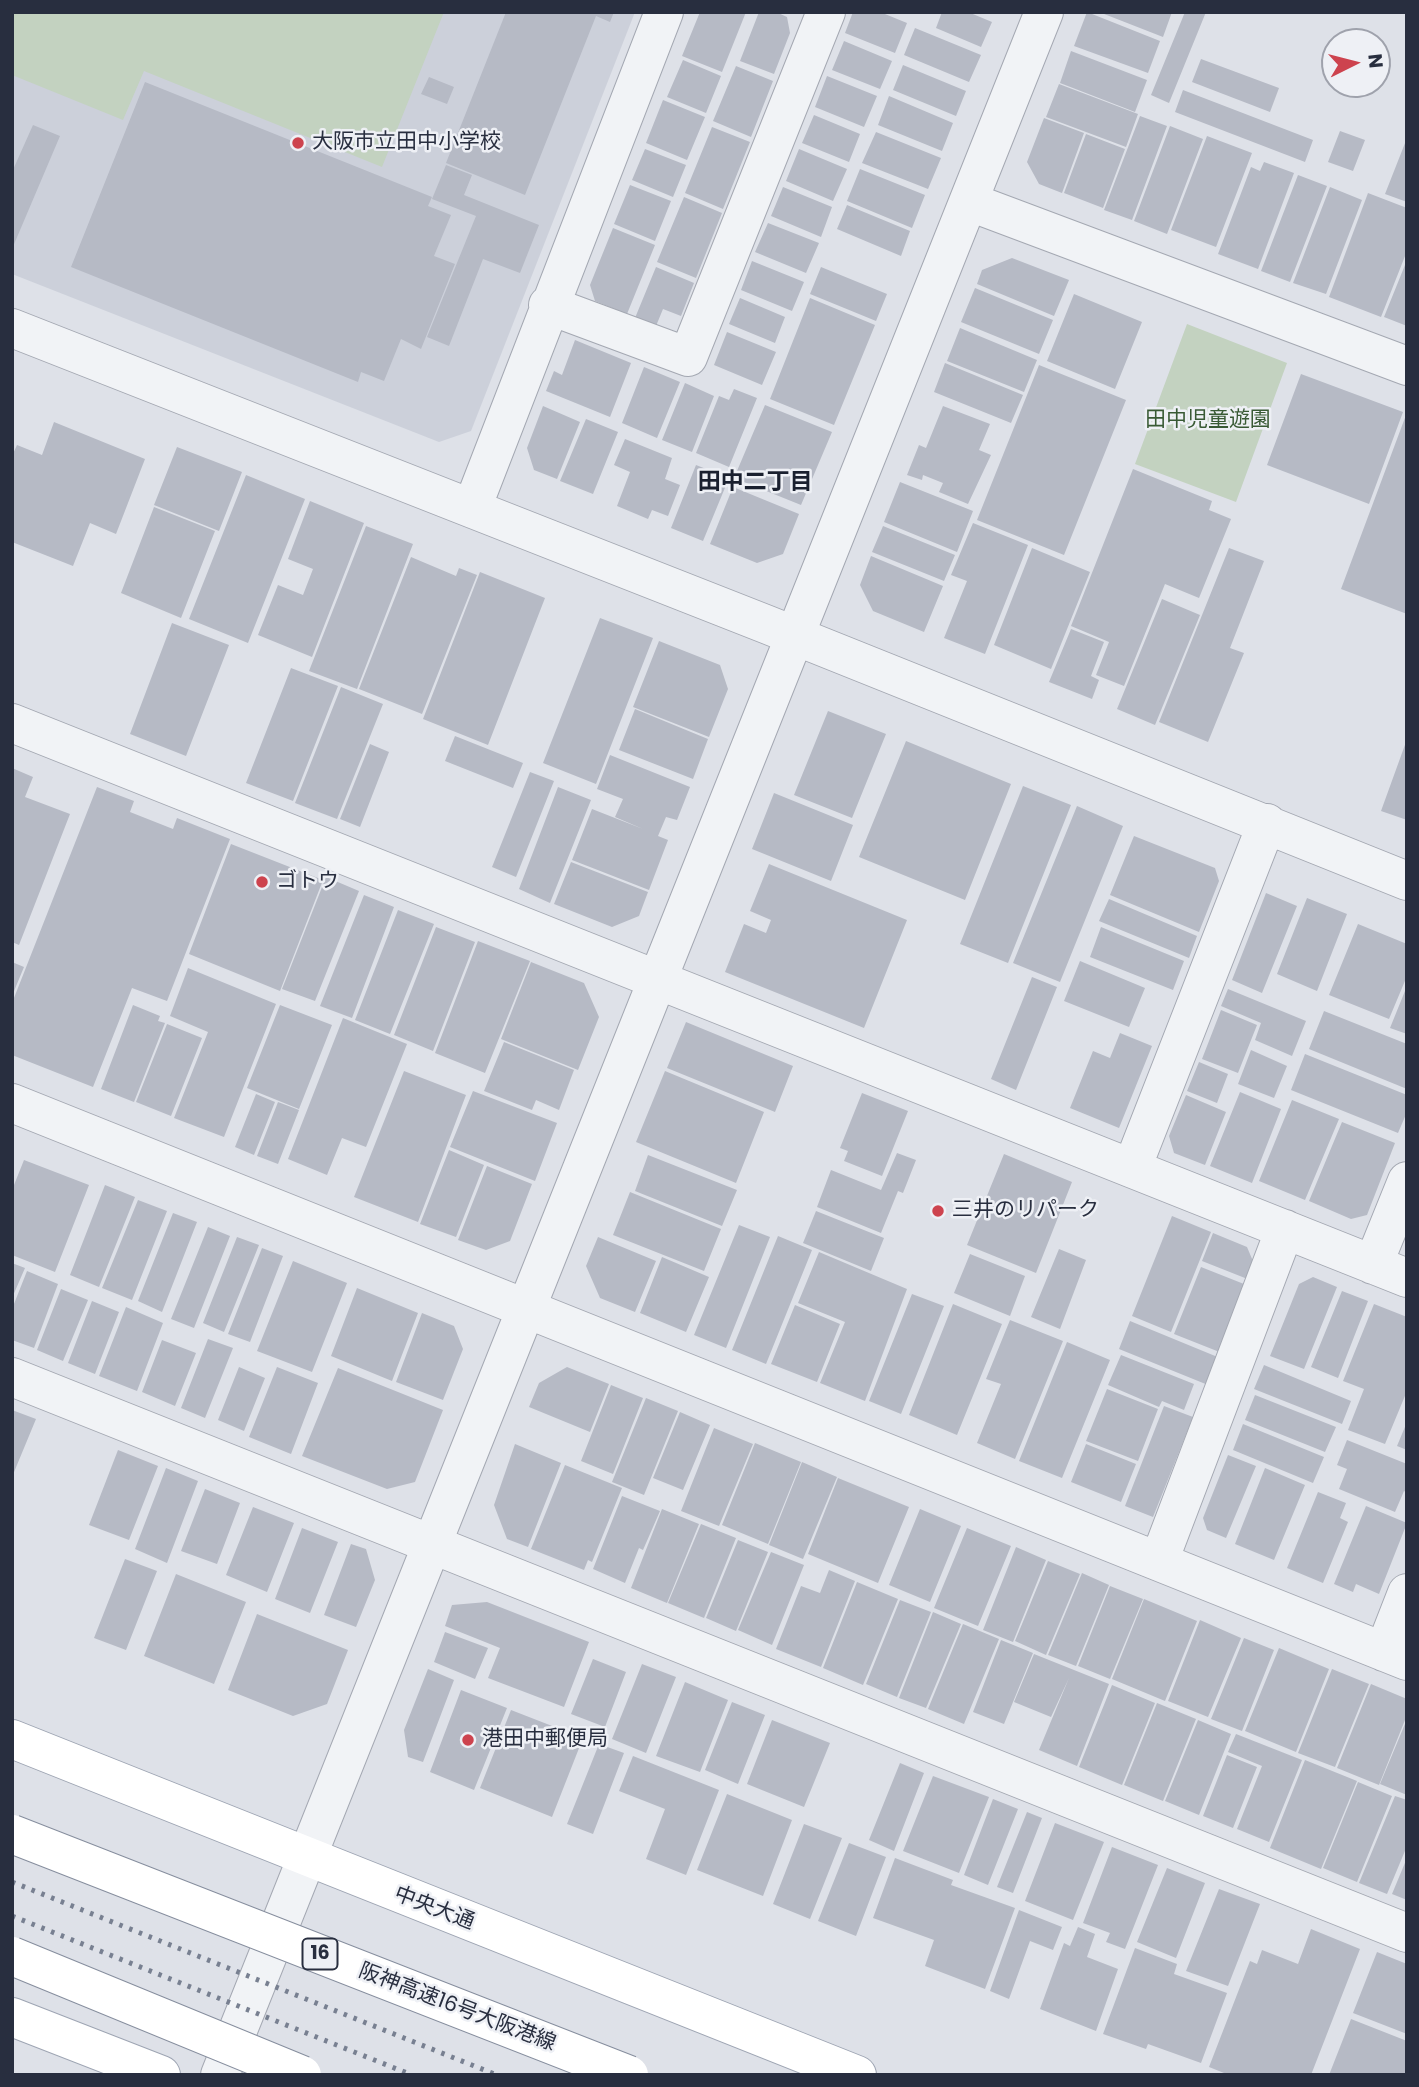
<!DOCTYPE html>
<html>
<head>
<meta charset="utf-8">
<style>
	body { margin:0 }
	#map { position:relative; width:1419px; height:2087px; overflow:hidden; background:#dee1e8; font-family:Poppins,sans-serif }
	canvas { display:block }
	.frame { position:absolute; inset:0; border:14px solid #282e3f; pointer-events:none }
	.north { position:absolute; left:1321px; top:28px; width:70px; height:70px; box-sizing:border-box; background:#eef0f5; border:2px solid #9fa2ac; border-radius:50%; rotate:84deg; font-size:19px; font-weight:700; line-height:28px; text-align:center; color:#282e3f }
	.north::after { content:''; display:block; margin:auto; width:24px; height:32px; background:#cd434e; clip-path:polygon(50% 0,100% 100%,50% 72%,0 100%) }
</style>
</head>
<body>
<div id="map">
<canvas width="1419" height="2087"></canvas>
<div class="frame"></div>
<div class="north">N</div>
</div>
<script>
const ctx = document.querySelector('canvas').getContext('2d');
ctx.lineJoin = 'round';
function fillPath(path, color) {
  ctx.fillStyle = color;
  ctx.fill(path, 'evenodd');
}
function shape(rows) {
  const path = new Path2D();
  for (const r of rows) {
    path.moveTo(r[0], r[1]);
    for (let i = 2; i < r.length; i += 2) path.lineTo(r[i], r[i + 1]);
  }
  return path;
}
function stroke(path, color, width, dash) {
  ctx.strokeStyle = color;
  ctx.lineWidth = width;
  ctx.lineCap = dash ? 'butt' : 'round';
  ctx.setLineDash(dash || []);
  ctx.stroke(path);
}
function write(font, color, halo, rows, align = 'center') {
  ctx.font = font + ' Poppins,"Noto Sans JP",sans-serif';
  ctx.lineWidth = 5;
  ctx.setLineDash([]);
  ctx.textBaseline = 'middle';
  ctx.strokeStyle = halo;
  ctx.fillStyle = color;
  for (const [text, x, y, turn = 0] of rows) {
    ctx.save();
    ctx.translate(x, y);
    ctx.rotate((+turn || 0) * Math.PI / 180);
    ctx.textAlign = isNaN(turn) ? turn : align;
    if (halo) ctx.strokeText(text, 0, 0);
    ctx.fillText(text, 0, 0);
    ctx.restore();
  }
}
fillPath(shape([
	[12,12,635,12,471,431,439,442,12,274]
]), '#ccd0da');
fillPath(shape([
	[12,12,444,12,382,167,144,71,123,120,12,75],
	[1187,324,1287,363,1236,502,1135,464]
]), '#c3d2c0');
fillPath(shape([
	[506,12,614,12,610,22,596,16,525,195,446,163],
	[700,12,746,12,722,72,682,56],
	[759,12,776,12,787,17,790,33,774,74,740,61],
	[853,12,880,12,907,23,895,53,845,33],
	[942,12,968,12,992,22,981,47,936,28],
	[1087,12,1160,41,1148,73,1074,46],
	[1099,12,1172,12,1163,37],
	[1185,12,1206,12,1169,103,1151,95],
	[915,28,981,55,969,82,904,55],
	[844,41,892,61,880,89,832,70],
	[1071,51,1147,80,1135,112,1060,83],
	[1201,59,1279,88,1270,112,1192,82],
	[683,60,721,76,706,113,667,97],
	[903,65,966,91,956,116,893,90],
	[736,66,773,81,751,137,713,121],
	[827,76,877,96,864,127,815,107],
	[429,77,454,87,447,104,421,94],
	[145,82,432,197,428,206,451,215,434,256,455,264,421,349,401,339,384,381,361,372,358,382,71,267],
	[1059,84,1138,114,1126,147,1046,117],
	[1183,90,1313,140,1305,162,1175,112],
	[889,96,953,123,942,151,878,125],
	[663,100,705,117,687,160,646,143],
	[814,115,860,134,849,162,802,143],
	[1140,116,1167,126,1132,220,1104,210],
	[1044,118,1084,133,1062,193,1039,184,1027,162],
	[33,125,60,136,12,249,12,172],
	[1170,126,1203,139,1167,234,1134,221],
	[712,127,750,142,723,209,685,193],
	[1340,131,1365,140,1353,171,1328,162],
	[876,132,941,158,928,189,862,163],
	[1086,134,1125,149,1103,208,1064,193],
	[1207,136,1252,153,1216,247,1171,230],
	[1407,138,1407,202,1385,194],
	[645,149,686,165,673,197,632,180],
	[799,149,847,169,833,201,786,181],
	[1264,162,1294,173,1258,269,1218,254,1251,167,1260,171],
	[446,165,472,175,464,195,539,225,520,273,483,259,449,346,427,337,476,216,432,199],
	[860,169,925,195,912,228,847,201],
	[1298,175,1327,186,1290,282,1261,271],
	[630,185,671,201,655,241,614,224],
	[783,187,832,207,821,237,771,216],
	[1330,187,1362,200,1326,294,1293,283],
	[1368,193,1407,208,1407,251,1381,317,1329,297],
	[684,197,722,213,696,278,657,262],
	[847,205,910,231,901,256,837,229],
	[768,223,819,243,806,273,755,252],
	[613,228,655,245,627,314,595,301,590,285],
	[1012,258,1069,280,1054,316,977,284,982,270],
	[1407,260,1407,326,1384,317],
	[752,261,804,282,792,311,741,290],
	[656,267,694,283,681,316,663,309,656,326,635,318],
	[821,267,887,294,876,321,810,294],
	[975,288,1053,320,1039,354,961,322],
	[1074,294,1142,322,1115,389,1047,361],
	[740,298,785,317,775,343,729,324],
	[810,298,875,325,834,425,770,399],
	[960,328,1037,360,1024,392,947,361],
	[727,332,776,352,762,385,714,365],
	[575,340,631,363,610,417,546,391,554,371,562,375],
	[945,363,1023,395,1011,423,934,392],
	[1039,365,1126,400,1064,555,977,520],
	[644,367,680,382,657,438,622,423],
	[1301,374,1403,412,1369,504,1267,465],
	[685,383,714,396,692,452,662,440],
	[734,389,757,398,729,467,696,453,719,396,729,400],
	[765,405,832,432,801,505,734,478],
	[543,406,580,422,557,479,534,470,527,448],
	[943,406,990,424,979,450,991,455,968,504,939,492,943,483,923,475,922,480,907,475,919,445,926,448],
	[1406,415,1407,415,1407,614,1341,589],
	[586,419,618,432,593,494,560,481],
	[54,422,145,459,116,534,90,523,73,566,12,542,12,456,17,445,42,455],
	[625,439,672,458,665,479,680,485,668,516,652,510,648,519,617,506,630,472,614,465],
	[177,447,242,472,219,531,154,505],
	[696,465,729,478,703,541,671,528],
	[1133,469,1212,501,1209,510,1231,519,1199,598,1165,584,1124,686,1096,675,1109,642,1071,626],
	[246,475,305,499,248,643,189,619],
	[900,482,973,511,957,552,884,522],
	[733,487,799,514,783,554,757,563,710,544],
	[310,501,364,523,312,657,258,635,278,585,303,595,313,569,288,559],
	[154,507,215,531,181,618,121,593],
	[973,523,1028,545,985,654,944,638,967,581,951,575],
	[366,526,413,544,357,689,309,671],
	[883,526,955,555,944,581,872,552],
	[1032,548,1090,572,1051,669,994,645],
	[1229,548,1264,561,1230,648,1244,653,1208,742,1159,722],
	[871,556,943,586,924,632,873,611,860,585],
	[411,557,456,576,459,568,477,575,422,714,359,689],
	[480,572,545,598,488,745,423,719],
	[1162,599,1200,615,1155,725,1117,709],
	[600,618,653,638,596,784,543,763],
	[172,623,229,645,186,756,130,734],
	[1071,629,1104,642,1091,676,1099,680,1092,699,1049,682],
	[659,641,720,665,728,689,709,737,633,707],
	[291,668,338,686,293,801,246,783],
	[341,687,383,704,337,819,295,803],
	[635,709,708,739,693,779,619,750],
	[828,711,886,734,852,818,794,795],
	[455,736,523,763,513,788,445,761],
	[906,741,1011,784,965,900,859,857],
	[1406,742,1407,742,1407,820,1381,811],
	[370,744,389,752,360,827,340,819],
	[610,755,690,787,677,820,666,817,658,836,668,840,649,890,572,860,592,809,643,829,615,817,623,799,597,789],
	[12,768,33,777,25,797,70,814,19,945,12,942],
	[530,772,554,781,516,877,492,867],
	[1023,786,1071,805,1008,963,960,944],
	[97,787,134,801,130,812,173,829,177,818,230,839,167,1001,132,988,93,1087,12,1055,12,1003],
	[558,787,591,800,550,903,519,889],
	[774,793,853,825,831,881,752,849],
	[1077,806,1123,826,1060,982,1013,963],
	[1134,836,1215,868,1219,881,1199,932,1110,895],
	[231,844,323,880,280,991,189,954],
	[571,862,648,892,639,916,612,927,554,904],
	[769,864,907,920,864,1028,725,972,744,924,766,933,771,920,750,911],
	[326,877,359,891,315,1001,282,989],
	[1266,893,1297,906,1262,993,1232,980],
	[364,895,394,907,352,1018,320,1006],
	[1307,898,1347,914,1317,991,1277,974],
	[1109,899,1197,936,1189,958,1099,921],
	[398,910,434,924,390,1034,355,1020],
	[1358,924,1407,944,1407,976,1389,1019,1329,995],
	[436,927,475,942,433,1051,394,1035],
	[1101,927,1184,961,1173,990,1090,957],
	[478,941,530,961,485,1073,435,1053],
	[1080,961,1145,988,1129,1027,1064,1001],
	[12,962,24,967,12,996],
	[531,962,584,983,599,1017,578,1070,501,1039],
	[188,968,276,1004,224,1137,174,1118,208,1032,170,1016],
	[1032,977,1057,987,1016,1090,991,1079],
	[1407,986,1407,1034,1390,1028],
	[1228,989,1306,1021,1292,1056,1255,1040,1261,1023,1221,1006],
	[133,1005,160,1016,158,1021,165,1023,134,1102,101,1089],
	[280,1005,332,1025,299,1109,247,1088],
	[1221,1010,1257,1025,1238,1073,1202,1059],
	[1324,1011,1407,1044,1407,1089,1309,1049],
	[343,1018,407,1044,366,1147,342,1138,327,1175,288,1159],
	[686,1022,793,1066,775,1112,667,1068],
	[167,1024,202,1038,171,1116,136,1102],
	[1120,1033,1152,1046,1119,1128,1070,1108,1093,1051,1110,1058],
	[504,1042,574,1070,559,1110,536,1100,532,1110,484,1091],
	[1251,1050,1287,1066,1274,1098,1238,1084],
	[1305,1054,1407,1095,1407,1112,1398,1133,1291,1090],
	[1199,1062,1228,1074,1217,1103,1187,1091],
	[404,1071,466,1095,418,1222,354,1197],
	[665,1071,764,1112,736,1183,636,1142],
	[473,1091,557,1123,535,1181,450,1147],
	[1240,1092,1281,1109,1252,1183,1210,1166],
	[862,1093,908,1111,882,1176,844,1161,848,1151,840,1148],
	[256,1094,275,1102,254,1155,235,1147],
	[1186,1095,1226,1112,1205,1165,1174,1153,1169,1136],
	[1292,1100,1339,1119,1305,1200,1259,1181],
	[278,1102,299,1110,278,1164,257,1156],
	[1342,1122,1395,1143,1367,1215,1351,1219,1309,1201],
	[449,1150,484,1165,456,1237,420,1224],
	[897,1153,916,1160,903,1193,898,1191,881,1233,817,1207,831,1170,881,1190],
	[1004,1154,1072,1182,1036,1273,967,1245],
	[648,1155,737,1190,722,1226,635,1191],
	[24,1160,89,1185,55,1272,12,1255,12,1190],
	[487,1166,532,1184,510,1241,486,1250,458,1240],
	[105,1185,135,1197,99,1287,70,1275],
	[630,1192,721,1229,704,1271,613,1235],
	[138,1200,167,1211,132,1300,102,1288],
	[816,1211,884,1238,871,1271,803,1243],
	[173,1213,197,1222,162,1312,138,1301],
	[1172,1216,1211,1232,1171,1332,1132,1316],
	[739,1225,770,1237,726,1348,694,1335],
	[208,1227,230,1236,194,1328,171,1319],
	[1213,1233,1247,1247,1255,1266,1250,1280,1202,1261],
	[778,1236,812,1250,766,1364,732,1350],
	[237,1237,259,1245,224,1332,203,1323],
	[598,1237,656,1261,635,1312,600,1298,586,1266],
	[262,1248,283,1256,250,1342,228,1334],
	[1059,1249,1086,1260,1060,1329,1031,1317],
	[819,1252,907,1289,865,1401,820,1383,845,1322,798,1303],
	[970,1254,1025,1276,1010,1316,954,1293],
	[662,1257,709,1277,686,1332,640,1313],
	[293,1261,347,1283,312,1372,257,1351],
	[12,1263,25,1268,12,1298],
	[1201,1267,1249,1286,1222,1353,1174,1334],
	[27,1271,58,1284,34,1348,12,1340,12,1309],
	[1313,1277,1337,1287,1304,1369,1270,1356,1299,1284],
	[357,1288,418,1313,392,1381,331,1356],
	[61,1289,88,1300,63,1361,37,1350],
	[1342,1291,1368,1301,1338,1378,1311,1367],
	[912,1294,944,1306,901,1414,869,1401],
	[92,1301,119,1312,95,1374,68,1363],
	[953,1304,1002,1324,957,1435,909,1415],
	[1374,1304,1407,1317,1407,1391,1385,1444,1348,1430,1364,1389,1343,1381],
	[795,1305,840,1324,817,1382,771,1364],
	[126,1307,163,1323,137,1391,99,1376],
	[422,1313,454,1326,463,1349,443,1400,396,1382],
	[1010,1320,1063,1341,1015,1459,977,1443,1001,1384,986,1379],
	[1130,1321,1220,1358,1208,1385,1119,1349],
	[208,1339,233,1348,205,1418,181,1408],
	[162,1340,196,1353,175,1406,142,1392],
	[1067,1342,1110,1360,1062,1478,1019,1461],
	[1121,1355,1194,1384,1184,1410,1162,1401,1159,1407,1108,1385],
	[1264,1365,1351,1401,1342,1424,1254,1389],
	[239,1367,265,1378,244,1431,218,1420],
	[277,1367,318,1383,291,1454,249,1437],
	[567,1367,609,1384,590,1432,529,1407,539,1383],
	[338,1368,443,1410,415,1482,387,1489,302,1456],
	[611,1385,643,1398,613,1474,581,1461],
	[1107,1389,1158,1409,1138,1461,1086,1441],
	[1255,1395,1336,1427,1325,1452,1245,1420],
	[646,1398,678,1411,644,1495,612,1482],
	[1164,1406,1193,1417,1153,1517,1125,1506],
	[12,1410,36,1419,12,1477],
	[680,1412,710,1425,683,1490,653,1478],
	[1407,1422,1407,1450,1397,1446],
	[1243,1424,1324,1457,1313,1483,1233,1450],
	[714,1428,753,1444,719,1526,681,1511],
	[1347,1440,1407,1464,1407,1493,1404,1491,1395,1512,1339,1489,1347,1469,1337,1465],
	[755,1443,801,1462,768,1544,722,1525],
	[515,1444,561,1463,528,1547,507,1539,494,1505],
	[1086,1444,1136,1464,1121,1502,1071,1482],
	[118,1450,158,1466,129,1540,89,1525],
	[1228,1455,1256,1466,1226,1538,1207,1530,1203,1518],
	[802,1462,837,1477,803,1559,769,1545],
	[565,1465,622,1488,592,1562,588,1560,584,1570,531,1549],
	[166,1468,198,1481,167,1563,135,1549],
	[1265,1468,1305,1485,1274,1560,1235,1544],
	[838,1478,909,1507,878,1583,808,1554],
	[205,1489,240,1503,217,1564,181,1551],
	[1318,1492,1346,1503,1340,1518,1348,1522,1323,1583,1287,1568],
	[622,1496,660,1511,643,1550,639,1548,625,1583,593,1569],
	[1366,1506,1407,1523,1379,1594,1356,1584,1353,1592,1334,1584],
	[253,1507,294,1523,267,1592,226,1575],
	[662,1509,699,1524,667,1603,631,1588],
	[920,1509,961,1526,930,1602,889,1585],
	[701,1524,736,1538,704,1618,668,1603],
	[302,1528,338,1542,310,1613,275,1599],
	[967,1528,1011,1546,978,1626,934,1608],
	[738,1540,768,1552,736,1631,706,1618],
	[351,1544,366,1549,375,1580,356,1627,324,1615],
	[1016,1547,1046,1560,1013,1642,983,1630],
	[771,1552,804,1565,772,1645,738,1630],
	[125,1559,157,1571,126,1650,94,1638],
	[1048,1561,1080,1574,1046,1655,1015,1641],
	[829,1570,855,1581,821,1667,776,1649,801,1586,820,1593],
	[1082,1573,1109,1585,1076,1666,1048,1655],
	[176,1574,246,1602,214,1684,144,1656],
	[857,1582,898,1599,863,1685,823,1668],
	[1110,1586,1143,1599,1110,1679,1078,1666],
	[1144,1599,1197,1621,1165,1701,1112,1679],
	[900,1600,931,1612,897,1697,866,1684],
	[487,1602,589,1642,564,1707,488,1678,500,1648,445,1626,452,1605],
	[933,1612,961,1624,926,1708,899,1698],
	[257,1614,348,1650,327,1704,293,1716,228,1690],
	[1200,1620,1241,1638,1208,1717,1168,1701],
	[963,1624,999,1639,964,1724,928,1709],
	[445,1632,488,1648,475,1679,434,1662],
	[1244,1638,1274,1650,1242,1731,1211,1719],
	[1001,1640,1033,1653,1004,1724,973,1712],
	[1279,1648,1329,1669,1296,1752,1245,1731],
	[1034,1654,1109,1684,1077,1766,1039,1750,1069,1678,1051,1717,1014,1702],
	[593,1659,626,1672,605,1727,571,1714],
	[642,1664,676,1677,646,1753,612,1739],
	[428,1669,454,1680,423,1762,408,1757,404,1730],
	[1332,1669,1369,1684,1335,1767,1298,1753],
	[685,1682,728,1700,700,1772,656,1756],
	[1371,1684,1407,1699,1407,1715,1379,1785,1337,1768],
	[1112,1685,1155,1703,1122,1785,1079,1767],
	[461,1690,507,1708,474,1790,430,1772],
	[732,1702,765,1715,738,1784,705,1770],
	[1157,1703,1196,1719,1163,1801,1124,1785],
	[511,1710,583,1738,552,1817,480,1788],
	[1407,1719,1407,1795,1380,1784],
	[772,1720,830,1743,804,1807,747,1784],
	[1198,1720,1231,1734,1199,1815,1165,1801],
	[1236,1734,1302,1760,1269,1842,1237,1829,1262,1766,1228,1752],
	[599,1744,624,1753,593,1834,567,1824],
	[1227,1755,1257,1767,1233,1828,1203,1816],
	[633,1756,719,1790,686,1875,646,1859,665,1809,619,1791],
	[1305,1760,1357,1781,1321,1869,1270,1848],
	[900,1763,924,1773,894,1851,869,1840],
	[933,1776,989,1797,959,1873,903,1851],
	[1358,1782,1392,1796,1357,1882,1323,1868],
	[727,1794,792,1820,763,1896,697,1870],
	[1395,1796,1407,1800,1407,1846,1387,1894,1359,1883],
	[993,1799,1018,1809,988,1885,964,1875],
	[1027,1812,1042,1818,1013,1893,997,1887],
	[1055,1823,1104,1842,1073,1920,1025,1901],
	[804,1824,842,1838,810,1919,773,1904],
	[849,1843,886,1857,856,1936,818,1921],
	[1112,1847,1158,1865,1125,1949,1106,1942,1110,1933,1083,1923],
	[895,1858,953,1880,951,1885,1015,1908,985,1989,925,1966,934,1940,873,1918],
	[1407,1858,1407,1900,1392,1894],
	[1167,1868,1205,1883,1176,1958,1137,1942],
	[1219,1889,1260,1904,1228,1986,1186,1971],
	[1019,1910,1062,1927,1053,1950,1030,1941,1009,1999,990,1991],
	[1078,1927,1095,1934,1087,1957,1118,1969,1096,2031,1040,2009,1064,1943,1070,1946],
	[1311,1929,1360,1949,1311,2075,1229,2075,1209,2067,1250,1961,1257,1964,1262,1950,1298,1964],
	[1135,1948,1177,1964,1174,1974,1227,1993,1201,2063,1148,2044,1146,2049,1103,2034],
	[1377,1952,1407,1964,1407,2034,1353,2013],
	[1351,2019,1407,2041,1407,2075,1329,2075]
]), '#b6bac5');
const minor = shape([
	[970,202,1407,366],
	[548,305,688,357,826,12],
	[12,328,768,625,1407,881],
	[472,508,664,12],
	[12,723,1407,1278],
	[12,1103,1407,1661],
	[1132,1168,1267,823],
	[1373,1265,1407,1181],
	[12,1377,1407,1933],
	[1159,1561,1285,1229],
	[1384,1652,1407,1593],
	[220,2075,1044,12]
]);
const major = shape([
	[12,1739,857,2075],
	[12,2017,161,2075]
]);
stroke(minor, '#a4a8b2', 40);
stroke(major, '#9ea5b3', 40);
stroke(minor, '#f1f3f6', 38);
stroke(major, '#fff', 38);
stroke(shape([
	[12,1882,497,2075],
	[12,1916,412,2075]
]), '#788091', 5, [3.5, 7]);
const highwayBridge = shape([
	[12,1834,629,2075],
	[12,1956,302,2075]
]);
stroke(highwayBridge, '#868e9e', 40, []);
stroke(highwayBridge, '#fff', 38);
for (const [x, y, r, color] of [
	[298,143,7,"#cd434e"],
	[262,882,7,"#cd434e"],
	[938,1211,7,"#cd434e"],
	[468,1740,7,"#cd434e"]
]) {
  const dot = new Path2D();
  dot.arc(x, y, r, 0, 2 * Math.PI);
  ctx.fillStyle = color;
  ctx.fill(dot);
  stroke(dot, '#eef0f5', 2.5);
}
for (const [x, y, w] of [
	[320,1954,35]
]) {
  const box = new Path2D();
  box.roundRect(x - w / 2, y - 15.5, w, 31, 5);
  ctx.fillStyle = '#eef0f5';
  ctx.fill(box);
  stroke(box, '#282e3f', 2);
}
write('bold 19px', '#282e3f', null, [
	["16",320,1954]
]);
write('21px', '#282e3f', '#eef0f5', [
	["大阪市立田中小学校",312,143],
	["ゴトウ",276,882],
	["三井のリパーク",952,1211],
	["港田中郵便局",482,1740]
], 'left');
write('21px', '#395a35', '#eef0f5', [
	["田中児童遊園",1208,421]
]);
write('21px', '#282e3f', '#eef0f5', [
	["中央大通",434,1909,21],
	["阪神高速16号大阪港線",457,2008,21]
]);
write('bold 23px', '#1a202f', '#eef0f5', [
	["田中二丁目",755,483]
]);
</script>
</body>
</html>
